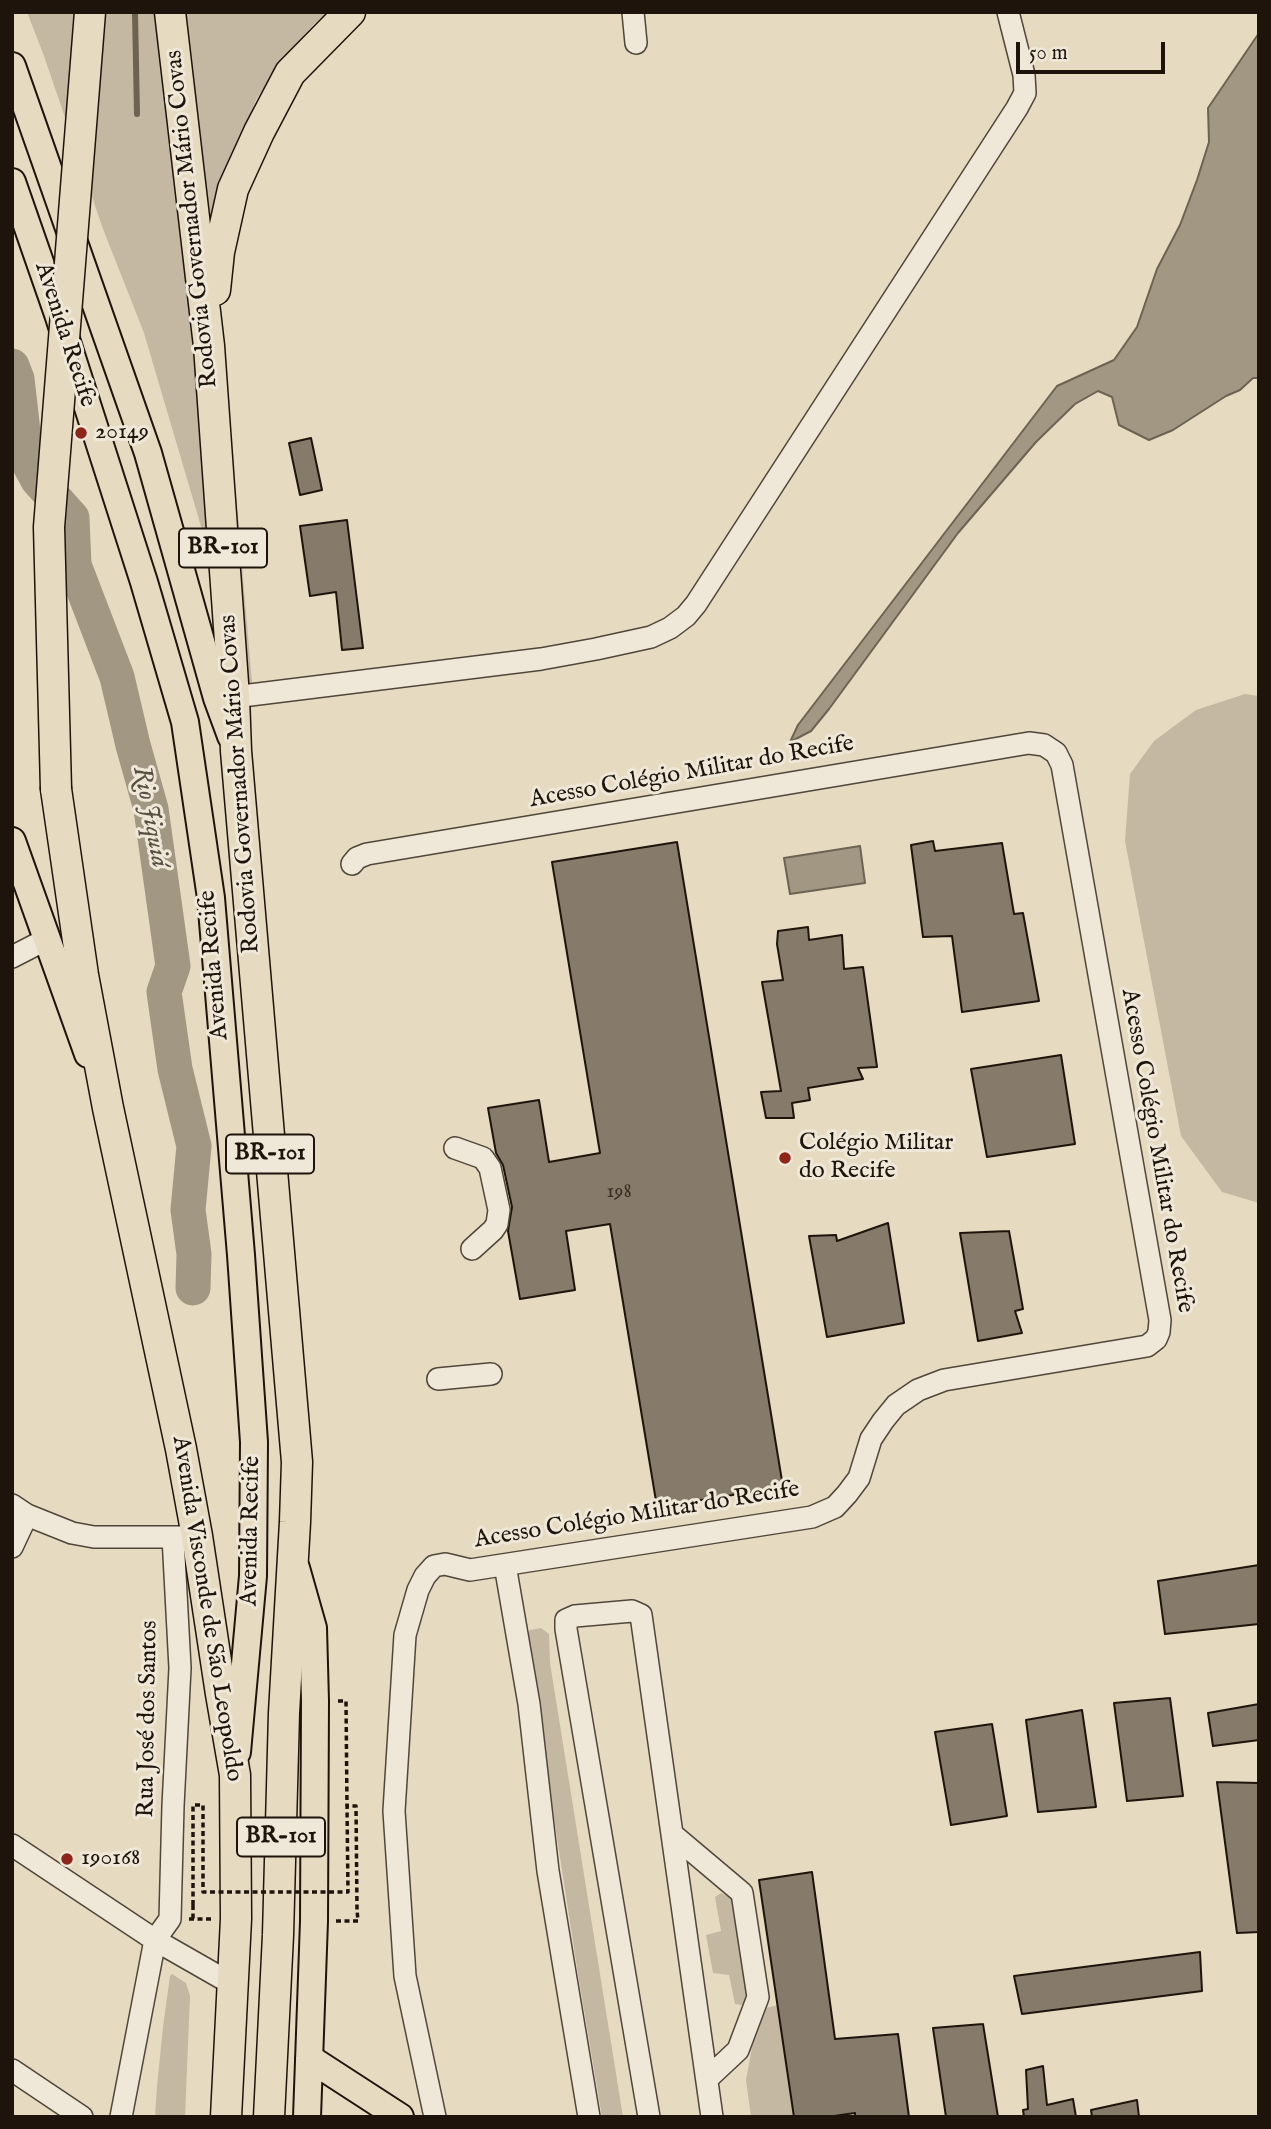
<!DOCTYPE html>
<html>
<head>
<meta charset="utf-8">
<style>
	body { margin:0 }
	#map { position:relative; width:1271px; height:2129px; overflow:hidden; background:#e6dac1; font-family:"IM FELL English",serif }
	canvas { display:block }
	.frame { position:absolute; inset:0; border:14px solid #1e140c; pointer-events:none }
	.scale { position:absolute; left:1016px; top:42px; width:149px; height:32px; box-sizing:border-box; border:4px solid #1e140c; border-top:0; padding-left:9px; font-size:21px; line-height:24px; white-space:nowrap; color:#1e140c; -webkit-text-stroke:5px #efe7d7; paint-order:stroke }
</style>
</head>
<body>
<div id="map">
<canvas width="1271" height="2129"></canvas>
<div class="frame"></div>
<div class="scale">50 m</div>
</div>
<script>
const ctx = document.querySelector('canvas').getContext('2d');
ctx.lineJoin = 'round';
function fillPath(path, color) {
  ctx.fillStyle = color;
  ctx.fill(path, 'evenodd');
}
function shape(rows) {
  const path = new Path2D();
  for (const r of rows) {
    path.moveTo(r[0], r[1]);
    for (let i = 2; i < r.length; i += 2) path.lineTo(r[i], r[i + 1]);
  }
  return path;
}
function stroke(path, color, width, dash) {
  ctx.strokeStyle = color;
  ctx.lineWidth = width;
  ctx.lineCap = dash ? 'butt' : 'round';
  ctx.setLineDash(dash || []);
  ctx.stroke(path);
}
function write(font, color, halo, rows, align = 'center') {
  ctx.font = font + ' "IM FELL English",serif';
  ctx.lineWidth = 6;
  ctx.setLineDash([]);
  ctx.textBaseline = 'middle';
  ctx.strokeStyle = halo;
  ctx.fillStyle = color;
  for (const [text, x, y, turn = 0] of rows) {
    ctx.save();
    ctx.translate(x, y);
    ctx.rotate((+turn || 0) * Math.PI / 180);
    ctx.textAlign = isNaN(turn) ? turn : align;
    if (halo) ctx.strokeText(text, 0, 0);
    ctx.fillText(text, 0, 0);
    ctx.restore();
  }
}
fillPath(shape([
	[27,12,329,12,315,23,279,63,256,100,235,150,211,232,229,414,254,706,144,333,103,229,44,56],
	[1245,694,1259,696,1259,1203,1222,1192,1181,1136,1125,841,1130,774,1154,741,1196,710],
	[541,1628,549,1634,550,1663,623,2117,602,2117,578,1974,526,1637,530,1630],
	[721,1893,733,1899,747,1997,742,2005,735,2004,729,1975,713,1973,706,1935,721,1931,715,1897],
	[172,1974,186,1983,190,1996,185,2117,155,2117,157,2086,163,2027,170,1976],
	[778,2005,794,2117,751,2117,746,2080,752,2047,766,2008]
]), '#c4b8a2');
const water = shape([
	[1259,33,1259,378,1253,378,1240,390,1226,396,1173,430,1149,440,1119,425,1112,397,1098,391,1075,404,1036,442,958,533,829,709,811,731,790,742,798,725,1057,386,1114,360,1137,327,1157,269,1180,225,1197,180,1209,142,1208,108,1259,33],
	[860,846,865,883,790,894,784,858,860,846]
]);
fillPath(water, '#a29783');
stroke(water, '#6d6353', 2);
stroke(shape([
	[135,12,137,114]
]), '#6d6353', 6);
stroke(shape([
	[12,366,17,379,26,458,38,480,72,518,74,565,117,677,133,745,151,809,173,966,164,992,175,1069,194,1146,188,1210,194,1254,193,1288]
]), '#a29783', 35);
const building = shape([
	[311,438,322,490,300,495,289,443,311,438],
	[347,520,363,648,342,650,336,592,310,596,300,526,347,520],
	[933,841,935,851,1002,843,1014,914,1023,913,1039,1001,962,1012,952,936,923,937,911,845,933,841],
	[677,842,783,1487,657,1507,610,1224,566,1231,575,1290,520,1299,508,1231,512,1207,503,1165,496,1153,488,1108,539,1100,549,1162,600,1153,552,862,677,842],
	[808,927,809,940,842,935,844,969,863,967,877,1067,858,1068,863,1079,808,1088,810,1100,792,1103,794,1118,766,1118,761,1092,781,1091,762,982,783,980,777,944,778,931,808,927],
	[1061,1055,1075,1144,987,1157,971,1069,1061,1055],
	[888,1223,904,1323,827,1337,809,1236,836,1235,837,1241,888,1223],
	[1009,1231,1023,1309,1015,1311,1022,1333,978,1341,960,1233,1009,1231],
	[1259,1565,1259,1624,1165,1634,1158,1581,1259,1565],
	[1170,1698,1183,1796,1127,1801,1114,1703,1170,1698],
	[1259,1704,1259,1740,1213,1746,1208,1713,1259,1704],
	[1082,1710,1096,1807,1038,1812,1026,1720,1082,1710],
	[992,1724,1007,1816,951,1825,935,1732,992,1724],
	[1217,1782,1259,1783,1259,1932,1237,1933,1217,1782],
	[812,1872,835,2039,898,2034,909,2117,855,2117,855,2113,827,2117,794,2117,759,1880,812,1872],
	[1200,1952,1202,1991,1022,2014,1014,1976,1200,1952],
	[983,2024,998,2117,946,2117,933,2028,983,2024],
	[1043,2066,1047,2105,1073,2099,1076,2117,1024,2117,1023,2110,1028,2109,1026,2070,1043,2066],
	[1137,2100,1139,2117,1092,2117,1091,2110,1137,2100]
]);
fillPath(building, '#867b6a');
stroke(building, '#1e140c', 2);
const minor = shape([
	[633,12,636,43],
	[234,697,541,659,596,649,651,637,670,628,686,616,696,604,1017,108,1025,93,1024,75,1008,12],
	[352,864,357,858,367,854,1029,743,1044,745,1056,753,1062,765,1160,1320,1159,1332,1156,1339,1147,1346,944,1380,918,1390,896,1405,883,1421,871,1439,859,1478,847,1494,835,1507,812,1517,470,1570,445,1564,434,1566,425,1576,418,1590,405,1635,394,1811,405,1976,435,2117],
	[12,957,47,939],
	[455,1148,483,1158,490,1168,499,1210,497,1224,493,1230,472,1249],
	[438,1379,491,1374],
	[12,1505,27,1515,72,1533,94,1537,185,1537],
	[12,1547,27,1515],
	[505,1565,529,1704,548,1871,589,2117],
	[672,1834,742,1893,758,1997,738,2050,707,2079],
	[12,1845,155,1940,232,1984],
	[12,2070,82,2117],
	[121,2117,155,1940,170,1919,173,1806,180,1668,173,1537],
	[649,2117,566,1629,566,1620,575,1616,632,1611,641,1615,712,2117]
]);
const major = shape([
	[12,66,148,453,217,698,231,736],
	[12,182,58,314,144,582,185,722,211,898,241,1255,254,1442,253,1576,237,1752],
	[12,841,88,1054],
	[296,1568,313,1628,315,1701,314,1921,307,2117],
	[309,2058,400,2117]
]);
const highway = shape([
	[170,12,209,346,234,697,236,751,297,1462,295,1522,284,1713,278,1935,269,2117],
	[215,290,219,252,233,189,259,132,290,73,350,12],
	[56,789,83,975,108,1108,181,1449,197,1536,221,1694,235,1775,236,1919,226,2117]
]);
stroke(minor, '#504639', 24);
stroke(major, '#1e140c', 30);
stroke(highway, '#1e140c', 33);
stroke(shape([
	[338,1701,346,1701,347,1806],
	[193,1905,193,1919],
	[189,1919,212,1919],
	[336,1921,358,1921,357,1910]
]), '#1e140c', 3.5, [5, 3.5]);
stroke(minor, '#efe7d7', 21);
stroke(major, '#e6dac1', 26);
stroke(highway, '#e6dac1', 30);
const highwayBridge = shape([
	[56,789,49,527,90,12]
]);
stroke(highwayBridge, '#1e140c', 33, []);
stroke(shape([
	[193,1905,193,1805,203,1805,203,1892,348,1892,347,1806,356,1806,357,1910]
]), '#1e140c', 3.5, [5, 3.5]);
stroke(highwayBridge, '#e6dac1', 30);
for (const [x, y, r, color] of [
	[81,433,7,"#8f2418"],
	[785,1158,7,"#8f2418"],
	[67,1859,7,"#8f2418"]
]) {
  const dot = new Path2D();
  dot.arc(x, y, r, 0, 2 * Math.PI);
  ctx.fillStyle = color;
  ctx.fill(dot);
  stroke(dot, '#efe7d7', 2.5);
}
write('21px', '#382e24', null, [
	["198",619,1193]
]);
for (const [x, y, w] of [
	[223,548,88],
	[270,1154,88],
	[281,1837,88]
]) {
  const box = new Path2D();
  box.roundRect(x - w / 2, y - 19.5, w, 39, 5);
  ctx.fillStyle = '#efe7d7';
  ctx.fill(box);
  stroke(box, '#1e140c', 2);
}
write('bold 23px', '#1e140c', null, [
	["BR-101",223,548],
	["BR-101",270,1154],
	["BR-101",281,1837]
]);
write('24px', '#1e140c', '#efe7d7', [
	["Rodovia Governador Mário Covas",193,219,-96],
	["Avenida Recife",64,335,72],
	["Acesso Colégio Militar do Recife",692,773,-10],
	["Rodovia Governador Mário Covas",241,784,-94],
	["Avenida Recife",215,965,-95],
	["Acesso Colégio Militar do Recife",1156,1151,80],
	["Acesso Colégio Militar do Recife",637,1516,-9],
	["Avenida Recife",252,1531,-89],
	["Avenida Visconde de São Leopoldo",206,1609,81],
	["Rua José dos Santos",149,1719,-89]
]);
write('24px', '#1e140c', '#efe7d7', [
	["20149",95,433],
	["Colégio Militar",799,1144],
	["do Recife",799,1172],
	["190168",81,1859]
], 'left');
write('italic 26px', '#594f42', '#efe7d7', [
	["Rio Jiquiá",149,817,79]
]);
</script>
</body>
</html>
